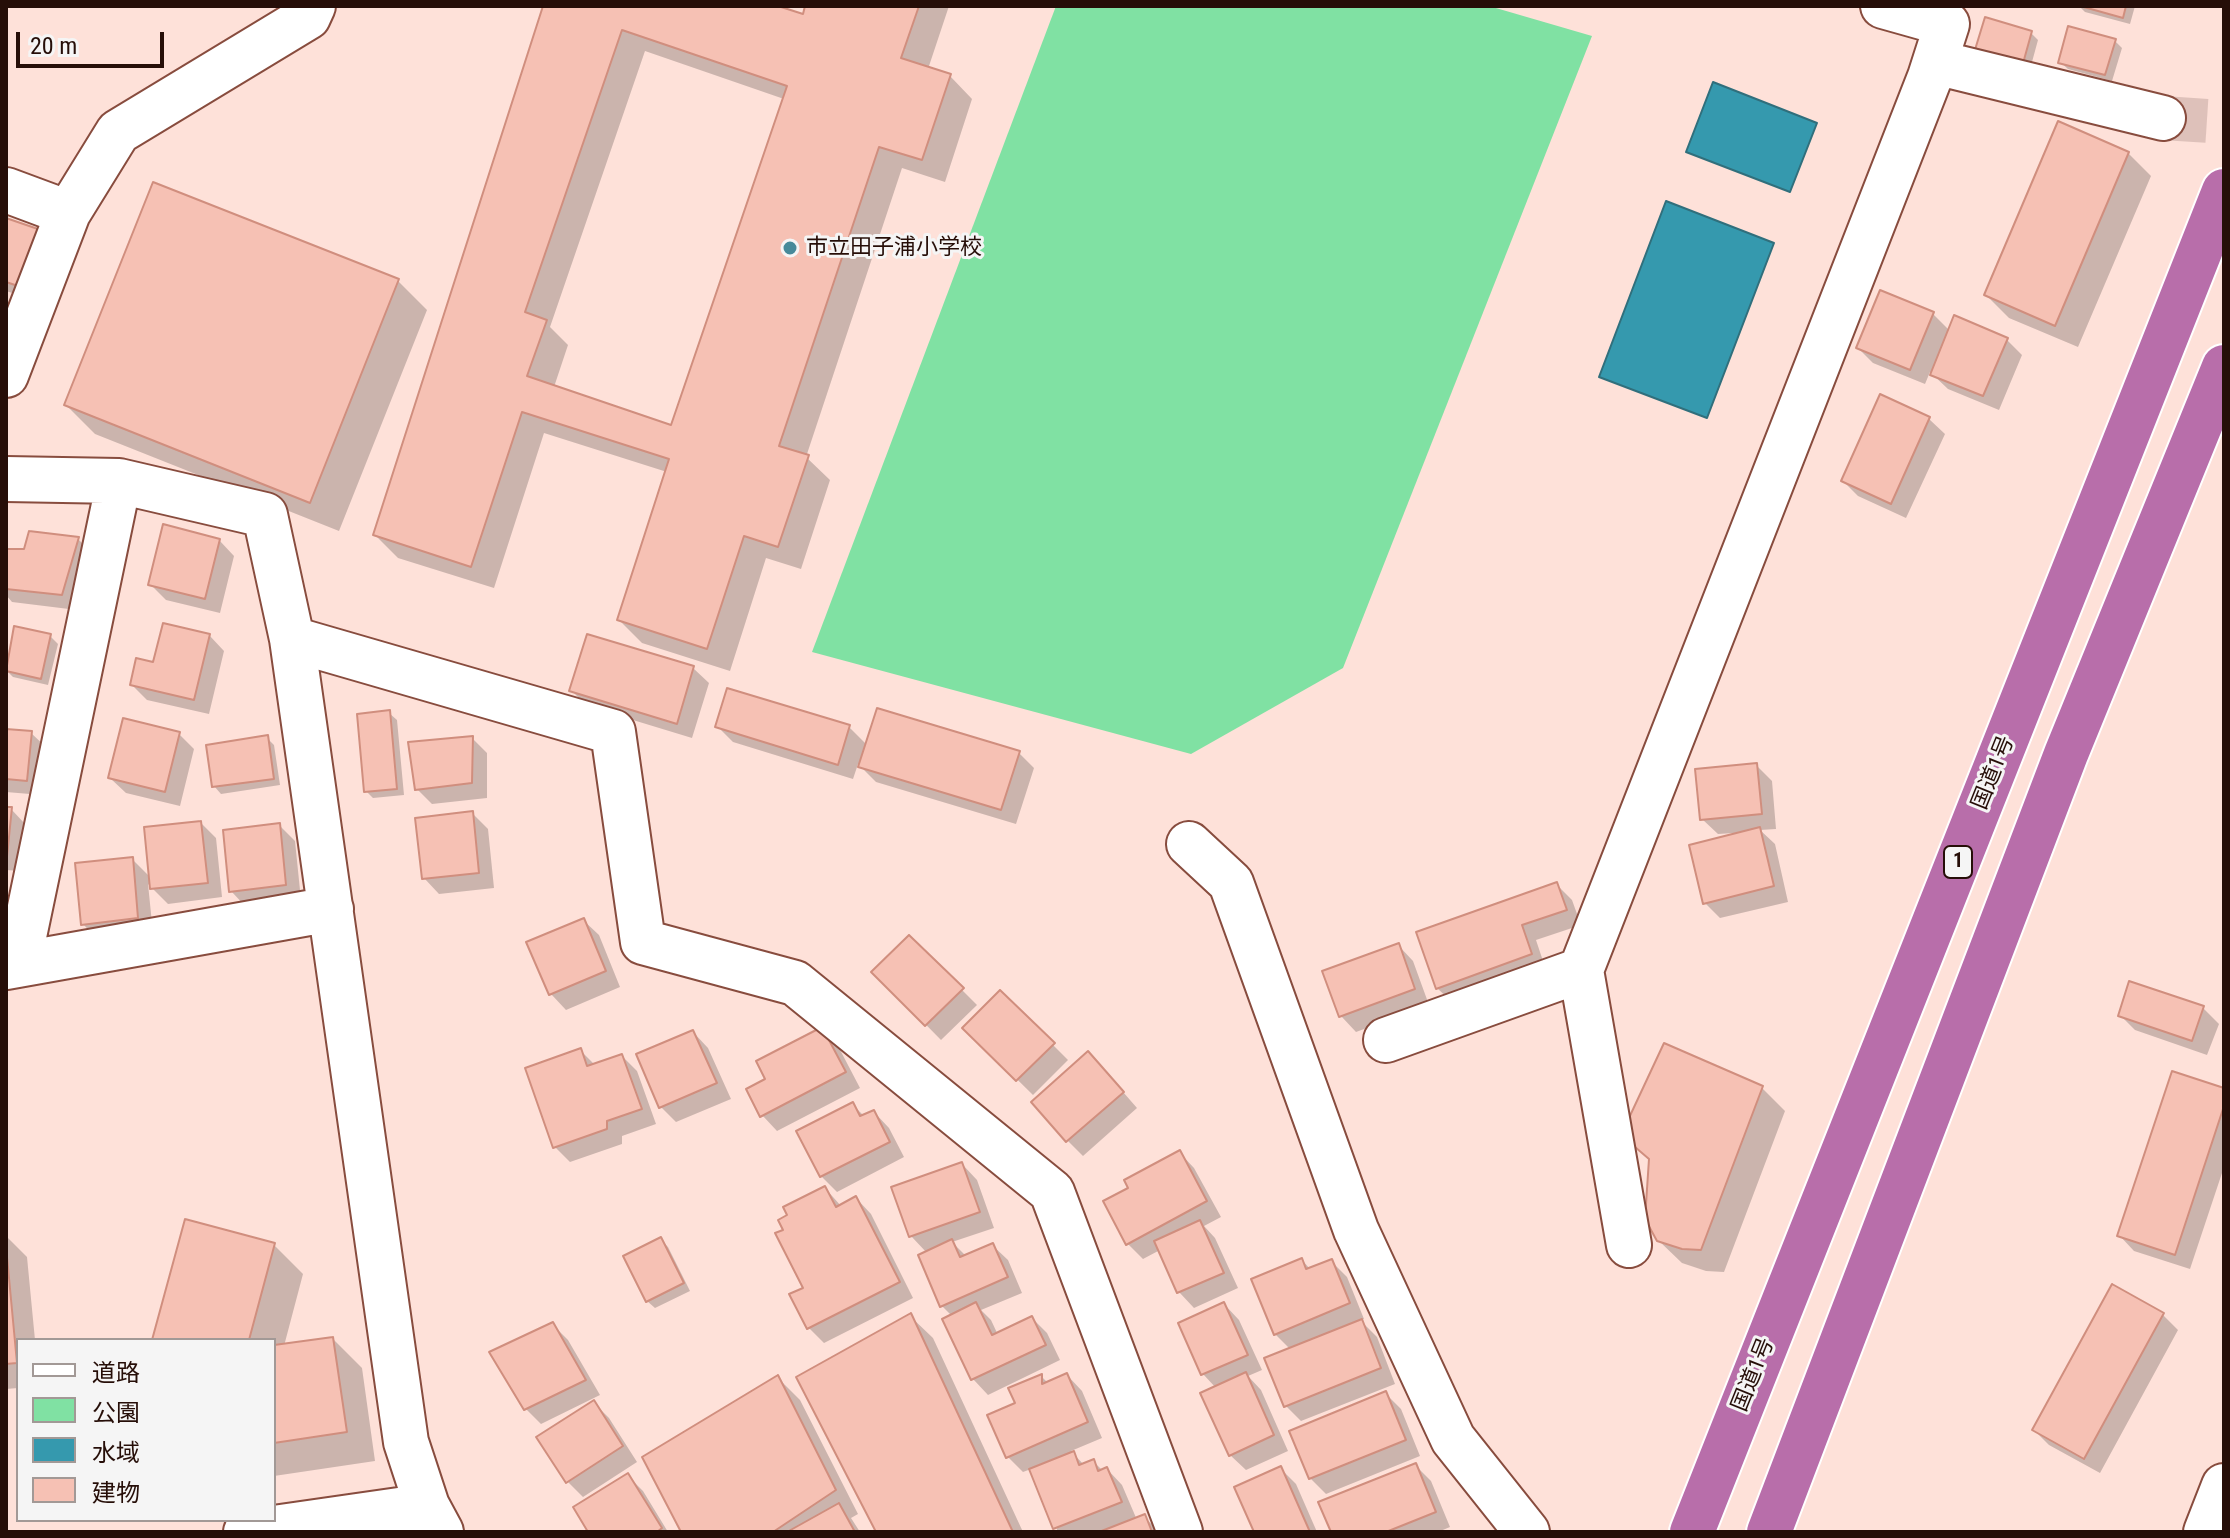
<!DOCTYPE html>
<html>
<head>
<meta charset="utf-8">
<style>
	body { margin:0 }
	#map { position:relative; width:2230px; height:1538px; overflow:hidden; background:#fee1d9; font-family:"Roboto Condensed","Noto Sans JP",sans-serif }
	canvas { display:block }
	.frame { position:absolute; inset:0; border:8px solid #260e08; pointer-events:none }
	.legend { position:absolute; left:16px; top:1338px; width:260px; height:184px; box-sizing:border-box; background:#f5f5f5; border:2px solid #a29996; margin:0; padding:10px 14px; list-style:none; font-size:24px; color:#260e08 }
	.legend li { display:flex; align-items:center; gap:16px; height:40px }
	.legend b { width:40px; border:2px solid #a29996 }
	.scale { position:absolute; left:16px; top:32px; width:148px; height:36px; box-sizing:border-box; border:4px solid #260e08; border-top:0; padding-left:10px; font-size:24px; line-height:28px; white-space:nowrap; color:#260e08; -webkit-text-stroke:6px #f5f5f5; paint-order:stroke }
</style>
</head>
<body>
<div id="map">
<canvas width="2230" height="1538"></canvas>
<div class="frame"></div>
<ul class="legend">
<li><b style="height:10px;background:#fff"></b>道路</li>
<li><b style="height:22px;background:#80e1a3"></b>公園</li>
<li><b style="height:22px;background:#3599ae"></b>水域</li>
<li><b style="height:22px;background:#f6c1b4"></b>建物</li>
</ul>
<div class="scale">20 m</div>
</div>
<script>
const ctx = document.querySelector('canvas').getContext('2d');
ctx.lineJoin = 'round';
function fillPath(path, color) {
  ctx.fillStyle = color;
  ctx.fill(path, 'evenodd');
}
function shape(rows) {
  const path = new Path2D();
  for (const r of rows) {
    path.moveTo(r[0], r[1]);
    for (let i = 2; i < r.length; i += 2) path.lineTo(r[i], r[i + 1]);
  }
  return path;
}
function stroke(path, color, width, dash) {
  ctx.strokeStyle = color;
  ctx.lineWidth = width;
  ctx.lineCap = dash ? 'butt' : 'round';
  ctx.setLineDash(dash || []);
  ctx.stroke(path);
}
function write(font, color, halo, rows, align = 'center') {
  ctx.font = font + ' "Roboto Condensed","Noto Sans JP",sans-serif';
  ctx.lineWidth = 6;
  ctx.setLineDash([]);
  ctx.textBaseline = 'middle';
  ctx.strokeStyle = halo;
  ctx.fillStyle = color;
  for (const [text, x, y, turn = 0] of rows) {
    ctx.save();
    ctx.translate(x, y);
    ctx.rotate((+turn || 0) * Math.PI / 180);
    ctx.textAlign = isNaN(turn) ? turn : align;
    if (halo) ctx.strokeText(text, 0, 0);
    ctx.fillText(text, 0, 0);
    ctx.restore();
  }
}
fillPath(shape([
	[1056,6,1489,6,1592,36,1343,668,1191,754,812,652]
]), '#80e1a3');
const water = shape([
	[1713,82,1817,123,1790,192,1686,152,1713,82],
	[1666,201,1774,243,1707,418,1599,377,1666,201]
]);
fillPath(water, '#3599ae');
stroke(water, '#306f7c', 2);
fillPath(shape([
	[545,6,771,6,804,17,808,6,949,6,928,69,950,76,972,99,945,182,902,168,806,457,830,480,801,569,766,558,730,671,642,643,619,620,667,472,544,433,494,588,398,558,375,535],
	[645,51,784,99,672,427,554,387,568,345,550,327],
	[2079,6,2135,6,2130,24,2085,12],
	[2031,33,2038,40,2029,73,1976,53],
	[2115,41,2122,48,2112,81,2068,69,2060,62],
	[2128,153,2151,176,2078,347,2009,318,1986,295],
	[154,184,398,281,427,310,339,531,95,434,66,405],
	[6,221,36,231,52,246,34,300,6,291],
	[1933,314,1950,331,2007,340,2022,355,1999,410,1948,389,1930,372,1925,384,1873,363,1858,348],
	[1929,419,1945,434,1906,518,1858,496,1843,481],
	[78,539,93,554,77,610,12,602,6,595,6,551,25,551],
	[219,540,234,556,220,613,166,600,150,584],
	[15,628,50,636,58,644,48,685,13,677,6,670],
	[209,635,224,651,209,714,147,700,132,685,155,664],
	[693,668,709,683,692,738,587,706,571,690],
	[389,713,397,720,404,795,373,798,366,791],
	[718,727,849,727,867,745,1019,753,1034,768,1016,824,876,782,858,764,853,779,733,742],
	[6,731,31,733,47,748,42,795,6,792],
	[179,734,194,749,180,806,126,793,110,778],
	[267,738,274,745,280,785,221,794,214,786],
	[472,738,487,753,487,798,432,804,417,789],
	[1756,765,1772,781,1776,829,1760,830,1775,844,1788,902,1720,918,1705,903,1735,835,1734,833,1718,834,1702,819],
	[6,809,11,809,26,825,21,871,6,870],
	[472,813,488,829,494,888,439,894,424,878],
	[201,823,216,838,222,897,168,904,148,884,153,933,98,940,83,924,132,859,151,878],
	[279,825,295,841,301,900,246,907,231,891],
	[1556,884,1572,900,1581,925,1536,940,1546,970,1453,1003,1437,988],
	[583,920,599,935,620,987,566,1010,551,994,529,943],
	[909,937,977,1005,941,1040,874,972],
	[1398,945,1413,961,1429,1005,1356,1032,1341,1016,1325,972],
	[2131,983,2203,1008,2219,1024,2207,1055,2135,1030,2120,1015],
	[1000,992,1068,1060,1033,1095,965,1028],
	[821,1029,837,1044,860,1088,777,1131,762,1115,768,1080],
	[693,1032,708,1048,731,1099,676,1122,661,1107],
	[580,1050,595,1065,622,1056,637,1071,656,1124,622,1136,622,1144,570,1162,555,1147],
	[1103,1069,1137,1108,1083,1156,1068,1141],
	[1762,1088,1785,1111,1724,1272,1706,1271,1682,1263,1658,1240,1651,1162,1623,1135],
	[2224,1090,2224,1167,2190,1269,2134,1251,2119,1235],
	[852,1104,864,1116,874,1112,889,1128,904,1157,837,1192,821,1176],
	[1179,1152,1194,1168,1221,1217,1204,1226,1215,1238,1238,1288,1194,1308,1179,1292,1160,1250,1143,1259,1128,1244,1106,1202,1131,1189],
	[962,1164,977,1180,994,1228,952,1242,966,1256,992,1245,1008,1260,1022,1293,981,1310,991,1320,998,1335,1032,1318,1047,1333,1060,1360,988,1395,973,1379,945,1320,952,1316,942,1306,927,1253,911,1236],
	[825,1188,841,1206,856,1198,871,1214,913,1298,824,1343,809,1328,805,1289,785,1231],
	[6,1236,27,1257,35,1340,18,1340,18,1388,6,1389],
	[660,1239,668,1247,690,1291,655,1308,647,1301],
	[274,1245,303,1274,284,1346,333,1339,362,1368,375,1461,274,1476,274,1340,154,1340],
	[1302,1260,1310,1269,1331,1261,1347,1277,1364,1319,1360,1320,1377,1337,1395,1384,1301,1421,1286,1406,1291,1350,1275,1334],
	[1224,1304,1239,1320,1262,1370,1248,1376,1261,1390,1288,1451,1246,1470,1230,1455,1216,1388,1203,1374],
	[2163,1315,2178,1330,2100,1473,2049,1445,2034,1430],
	[910,1316,933,1338,1023,1532,879,1532],
	[552,1324,568,1340,600,1395,541,1424,526,1409,492,1353],
	[1067,1375,1082,1391,1102,1438,1071,1451,1084,1465,1093,1461,1103,1471,1107,1469,1122,1485,1137,1520,1144,1517,1160,1532,1058,1532,1031,1469,1023,1472,1008,1457,1018,1404,1041,1376,1048,1383],
	[778,1378,800,1400,858,1514,851,1518,860,1532,683,1532],
	[1386,1394,1401,1409,1420,1456,1326,1494,1310,1478],
	[593,1402,609,1418,637,1462,583,1497,568,1482],
	[1415,1465,1431,1481,1450,1527,1438,1532,1333,1532],
	[1280,1468,1296,1484,1317,1532,1256,1532],
	[628,1476,643,1491,668,1532,591,1532]
]), '#0003');
const building = shape([
	[543,6,778,6,803,14,805,6,919,6,901,58,951,74,922,160,879,147,779,446,809,455,778,547,744,536,707,649,617,620,669,459,522,412,471,567,373,535,543,6],
	[622,30,787,86,671,425,527,376,547,320,525,312,622,30],
	[2080,6,2126,6,2123,18,2080,6],
	[1985,17,2032,31,2022,67,1974,53,1985,17],
	[2068,26,2116,39,2105,75,2058,63,2068,26],
	[2058,121,2129,152,2055,326,1984,295,2058,121],
	[153,182,399,279,310,503,64,405,153,182],
	[6,218,38,229,18,286,6,282,6,218],
	[1880,290,1934,312,1910,370,1856,348,1880,290],
	[1954,315,2008,338,1983,396,1930,375,1954,315],
	[1880,394,1930,417,1891,504,1841,481,1880,394],
	[163,524,220,539,205,599,148,585,163,524],
	[29,531,79,537,62,595,6,589,6,549,24,549,29,531],
	[163,623,210,634,194,700,130,685,136,658,153,662,163,623],
	[14,626,51,634,41,679,6,671,14,626],
	[587,634,694,666,677,724,569,691,587,634],
	[727,688,850,725,838,765,715,727,727,688],
	[877,708,1020,751,1001,810,858,767,877,708],
	[390,710,397,789,364,792,357,714,390,710],
	[123,718,180,732,165,792,108,778,123,718],
	[6,729,32,731,27,781,6,779,6,729],
	[268,735,274,779,212,787,206,745,268,735],
	[473,736,472,783,415,790,408,742,473,736],
	[1757,763,1762,814,1700,820,1695,769,1757,763],
	[6,807,12,807,7,857,6,857,6,807],
	[473,811,479,873,422,879,415,818,473,811],
	[201,821,208,883,150,889,144,827,201,821],
	[280,823,286,885,229,892,223,830,280,823],
	[1760,827,1774,886,1703,904,1689,845,1760,827],
	[133,857,138,918,81,925,75,863,133,857],
	[1557,882,1567,910,1522,925,1532,954,1436,989,1416,932,1557,882],
	[584,918,606,971,549,995,526,942,584,918],
	[909,935,964,988,925,1026,871,972,909,935],
	[1399,943,1415,989,1339,1017,1322,971,1399,943],
	[2129,981,2204,1006,2192,1041,2118,1016,2129,981],
	[1000,990,1055,1043,1016,1081,962,1028,1000,990],
	[822,1027,846,1072,760,1117,746,1089,765,1079,756,1061,822,1027],
	[693,1030,717,1083,659,1108,636,1054,693,1030],
	[1664,1043,1763,1086,1701,1250,1682,1249,1657,1241,1645,1219,1649,1159,1621,1135,1664,1043],
	[581,1048,587,1066,622,1054,642,1109,607,1121,607,1129,553,1148,525,1068,581,1048],
	[1088,1051,1124,1092,1066,1142,1031,1102,1088,1051],
	[2172,1071,2224,1088,2224,1106,2175,1255,2117,1236,2172,1071],
	[853,1102,860,1116,874,1110,890,1142,820,1177,796,1131,853,1102],
	[1180,1150,1207,1201,1126,1245,1103,1201,1128,1188,1124,1180,1180,1150],
	[962,1162,980,1212,909,1237,891,1187,962,1162],
	[825,1186,836,1207,856,1196,900,1282,807,1329,789,1294,803,1288,775,1233,783,1230,778,1220,787,1215,783,1207,825,1186],
	[185,1219,275,1243,249,1340,152,1340,185,1219],
	[1200,1220,1224,1273,1177,1293,1154,1241,1200,1220],
	[661,1237,684,1283,646,1302,623,1256,661,1237],
	[952,1239,960,1257,993,1243,1008,1277,940,1307,918,1255,952,1239],
	[6,1246,17,1363,6,1364,6,1246],
	[1302,1258,1306,1269,1332,1259,1350,1303,1274,1335,1251,1279,1302,1258],
	[2112,1284,2164,1313,2084,1459,2032,1430,2112,1284],
	[976,1302,992,1335,1032,1316,1046,1345,971,1380,942,1319,976,1302],
	[1224,1302,1248,1355,1201,1375,1178,1323,1224,1302],
	[911,1313,1013,1532,876,1532,796,1377,911,1313],
	[1362,1319,1381,1368,1284,1407,1264,1358,1362,1319],
	[553,1322,586,1380,524,1410,489,1352,553,1322],
	[333,1337,347,1432,274,1443,274,1345,333,1337],
	[1246,1372,1274,1435,1229,1456,1200,1393,1246,1372],
	[1067,1373,1088,1422,1006,1458,987,1415,1015,1403,1008,1388,1042,1374,1042,1384,1067,1373],
	[778,1375,836,1490,773,1532,681,1532,642,1457,778,1375],
	[1386,1391,1406,1440,1309,1479,1289,1431,1386,1391],
	[594,1400,623,1446,566,1483,536,1437,594,1400],
	[1074,1451,1079,1465,1094,1459,1098,1471,1107,1467,1122,1502,1053,1529,1029,1469,1074,1451],
	[1416,1463,1436,1512,1386,1532,1331,1532,1318,1502,1416,1463],
	[1281,1466,1310,1532,1254,1532,1234,1487,1281,1466],
	[628,1473,662,1528,657,1532,588,1532,573,1507,628,1473],
	[839,1503,855,1532,787,1532,839,1503],
	[1145,1514,1152,1532,1099,1532,1145,1514]
]);
fillPath(building, '#f6c1b4');
stroke(building, '#d08e7e', 2);
stroke(shape([
	[2163,118,2224,122]
]), '#dec1ba', 44, [44, 22]);
const minor = shape([
	[1935,62,2163,118],
	[6,190,68,213],
	[6,375,68,213,118,132,308,17,313,6],
	[6,479,119,481,265,515,292,639,406,1442,427,1506,441,1532],
	[292,639,613,732,643,942,795,983,1052,1192,1180,1532],
	[1189,844,1231,883,1356,1230,1453,1439,1527,1532],
	[18,965,119,481],
	[6,967,331,909],
	[1386,1040,1581,970],
	[1629,1245,1581,970,1930,77,1947,24,1883,6],
	[246,1532,427,1506],
	[2206,1532,2224,1486]
]);
const highway = shape([
	[1692,1532,2224,191],
	[1769,1532,2066,754,2224,367]
]);
stroke(minor, '#884c3e', 48);
stroke(highway, '#fff', 48);
stroke(minor, '#fff', 44);
stroke(highway, '#b86eaa', 44);
for (const [x, y, r, color] of [
	[790,248,8,"#478a9a"]
]) {
  const dot = new Path2D();
  dot.arc(x, y, r, 0, 2 * Math.PI);
  ctx.fillStyle = color;
  ctx.fill(dot);
  stroke(dot, '#f5f5f5', 3);
}
for (const [x, y, w] of [
	[1958,862,28]
]) {
  const box = new Path2D();
  box.roundRect(x - w / 2, y - 16, w, 32, 6);
  ctx.fillStyle = '#f5f5f5';
  ctx.fill(box);
  stroke(box, '#260e08', 2);
}
write('bold 20px', '#260e08', null, [
	["1",1958,862]
]);
write('22px', '#260e08', '#f5f5f5', [
	["市立田子浦小学校",806,248]
], 'left');
write('22px', '#260e08', '#f5f5f5', [
	["国道1号",1994,773,-68],
	["国道1号",1754,1375,-68]
]);
</script>
</body>
</html>
